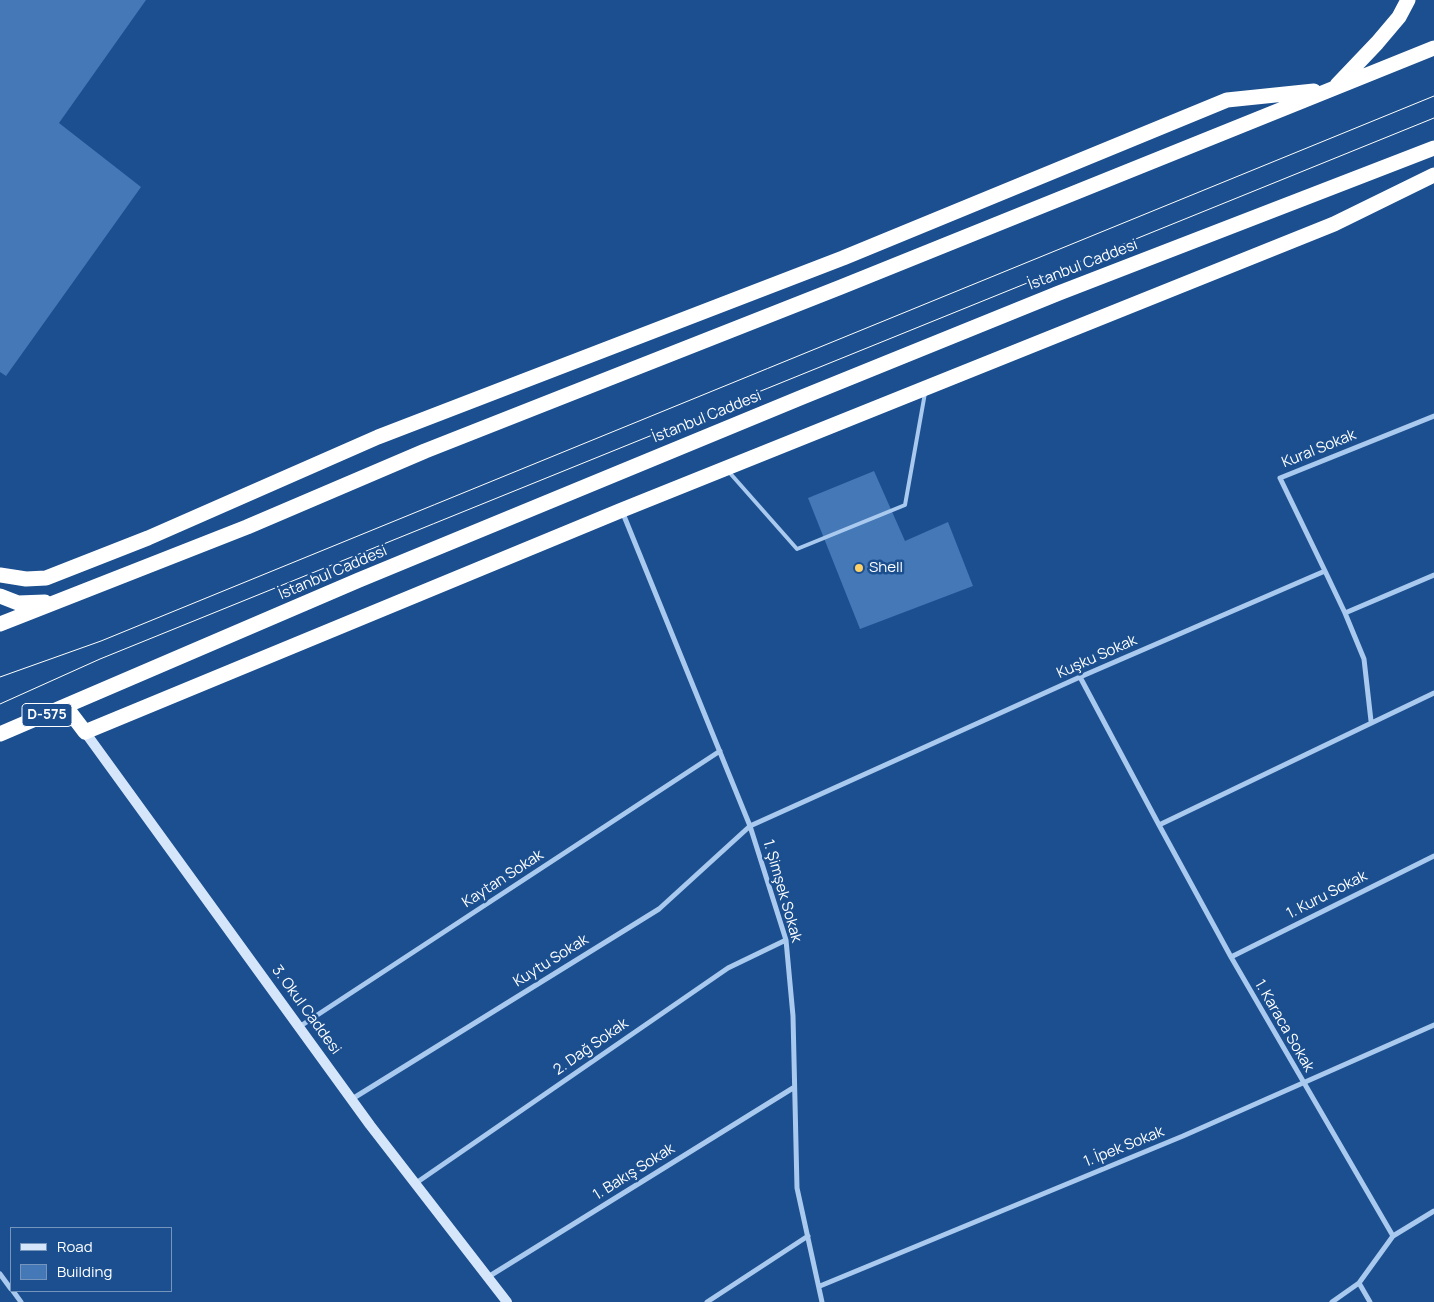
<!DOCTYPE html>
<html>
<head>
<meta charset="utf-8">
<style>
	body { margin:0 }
	#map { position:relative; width:1434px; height:1302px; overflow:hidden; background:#1b4f8f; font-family:Manrope,sans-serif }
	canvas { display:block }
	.legend { position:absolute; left:10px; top:1227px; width:162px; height:65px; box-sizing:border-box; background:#1b4f8f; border:1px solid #7695bc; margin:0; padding:6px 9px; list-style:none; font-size:15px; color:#fff }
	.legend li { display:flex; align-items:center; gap:10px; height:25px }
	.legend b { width:25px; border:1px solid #7695bc }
</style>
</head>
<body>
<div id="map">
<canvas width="1434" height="1302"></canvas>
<ul class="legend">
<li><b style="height:6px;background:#d6e6fa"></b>Road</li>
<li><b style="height:14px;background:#4478b7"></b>Building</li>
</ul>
</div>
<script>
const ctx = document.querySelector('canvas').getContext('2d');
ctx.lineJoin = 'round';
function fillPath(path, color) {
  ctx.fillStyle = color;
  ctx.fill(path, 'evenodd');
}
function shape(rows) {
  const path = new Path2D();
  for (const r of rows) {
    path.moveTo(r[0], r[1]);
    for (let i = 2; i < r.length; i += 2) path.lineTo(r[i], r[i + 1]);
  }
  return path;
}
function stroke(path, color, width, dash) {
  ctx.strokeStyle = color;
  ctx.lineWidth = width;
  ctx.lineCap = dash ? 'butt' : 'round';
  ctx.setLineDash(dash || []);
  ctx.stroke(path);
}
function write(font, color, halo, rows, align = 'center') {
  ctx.font = font + ' Manrope,sans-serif';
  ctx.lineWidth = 5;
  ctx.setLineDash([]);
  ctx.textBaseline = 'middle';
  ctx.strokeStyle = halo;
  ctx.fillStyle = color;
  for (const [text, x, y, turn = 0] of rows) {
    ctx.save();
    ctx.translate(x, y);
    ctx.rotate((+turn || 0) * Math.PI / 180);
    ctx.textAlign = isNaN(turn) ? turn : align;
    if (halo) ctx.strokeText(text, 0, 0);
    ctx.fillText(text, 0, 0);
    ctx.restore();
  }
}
fillPath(shape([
	[0,0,146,0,59,123,141,187,6,376,0,372],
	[874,471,905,541,948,522,973,586,860,629,808,498]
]), '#4478b7');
stroke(shape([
	[729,472,797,549,905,505,925,393]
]), '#a9c9ee', 4);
stroke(shape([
	[622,511,750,826,786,940,793,1016,797,1188,822,1302],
	[1325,571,1280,478,1434,416],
	[1345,613,1364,659,1371,721],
	[1080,677,1159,825,1434,693],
	[1159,825,1231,957,1393,1236],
	[1231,957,1434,856],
	[299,1027,720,751],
	[352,1099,659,909,750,826,1080,677,1325,571,1345,613,1434,575],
	[416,1183,728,968,786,940],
	[0,1274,11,1289],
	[488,1277,793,1088],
	[1359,1283,1370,1302],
	[820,1286,1183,1136,1434,1025],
	[13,1291,21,1302],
	[707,1302,808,1236],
	[1332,1302,1359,1283,1393,1236,1434,1211]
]), '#a9c9ee', 5);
stroke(shape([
	[85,732,370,1125,507,1302]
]), '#d6e6fa', 10);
stroke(shape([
	[1337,85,1377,43,1399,17,1408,0],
	[0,575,26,579,46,578,148,538,378,437,843,258,1227,100,1314,91],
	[0,596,18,603,45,602],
	[0,624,247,527,425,451,841,287,1434,48],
	[66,707,85,732,622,510,1334,224,1434,175],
	[0,734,359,580,800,398,1059,293,1434,148]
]), '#fff', 15);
stroke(shape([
	[0,677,101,641,1434,96],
	[0,704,100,659,1434,118]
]), '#fff', 1);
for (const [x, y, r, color] of [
	[859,568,5,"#ffd166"]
]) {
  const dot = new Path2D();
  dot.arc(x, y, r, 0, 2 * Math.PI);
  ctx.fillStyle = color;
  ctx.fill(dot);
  stroke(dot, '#1b4f8f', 2);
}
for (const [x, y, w] of [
	[47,715,50]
]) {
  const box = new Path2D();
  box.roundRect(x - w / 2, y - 11.5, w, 23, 4);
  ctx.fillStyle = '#1b4f8f';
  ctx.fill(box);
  stroke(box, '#fff', 1);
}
write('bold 14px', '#fff', null, [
	["D-575",47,715]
]);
write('15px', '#fff', '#1b4f8f', [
	["İstanbul Caddesi",1083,265,-21],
	["İstanbul Caddesi",707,417,-22],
	["Kural Sokak",1319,449,-22],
	["İstanbul Caddesi",333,573,-23],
	["Kuşku Sokak",1097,657,-24],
	["Kaytan Sokak",503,879,-33],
	["1. Şimşek Sokak",782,891,74],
	["1. Kuru Sokak",1327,895,-27],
	["Kuytu Sokak",551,961,-32],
	["3. Okul Caddesi",306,1010,54],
	["1. Karaca Sokak",1284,1026,60],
	["2. Dağ Sokak",591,1047,-35],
	["1. İpek Sokak",1124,1147,-22],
	["1. Bakış Sokak",634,1172,-32]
]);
write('15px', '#fff', '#1b4f8f', [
	["Shell",869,568]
], 'left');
</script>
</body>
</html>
